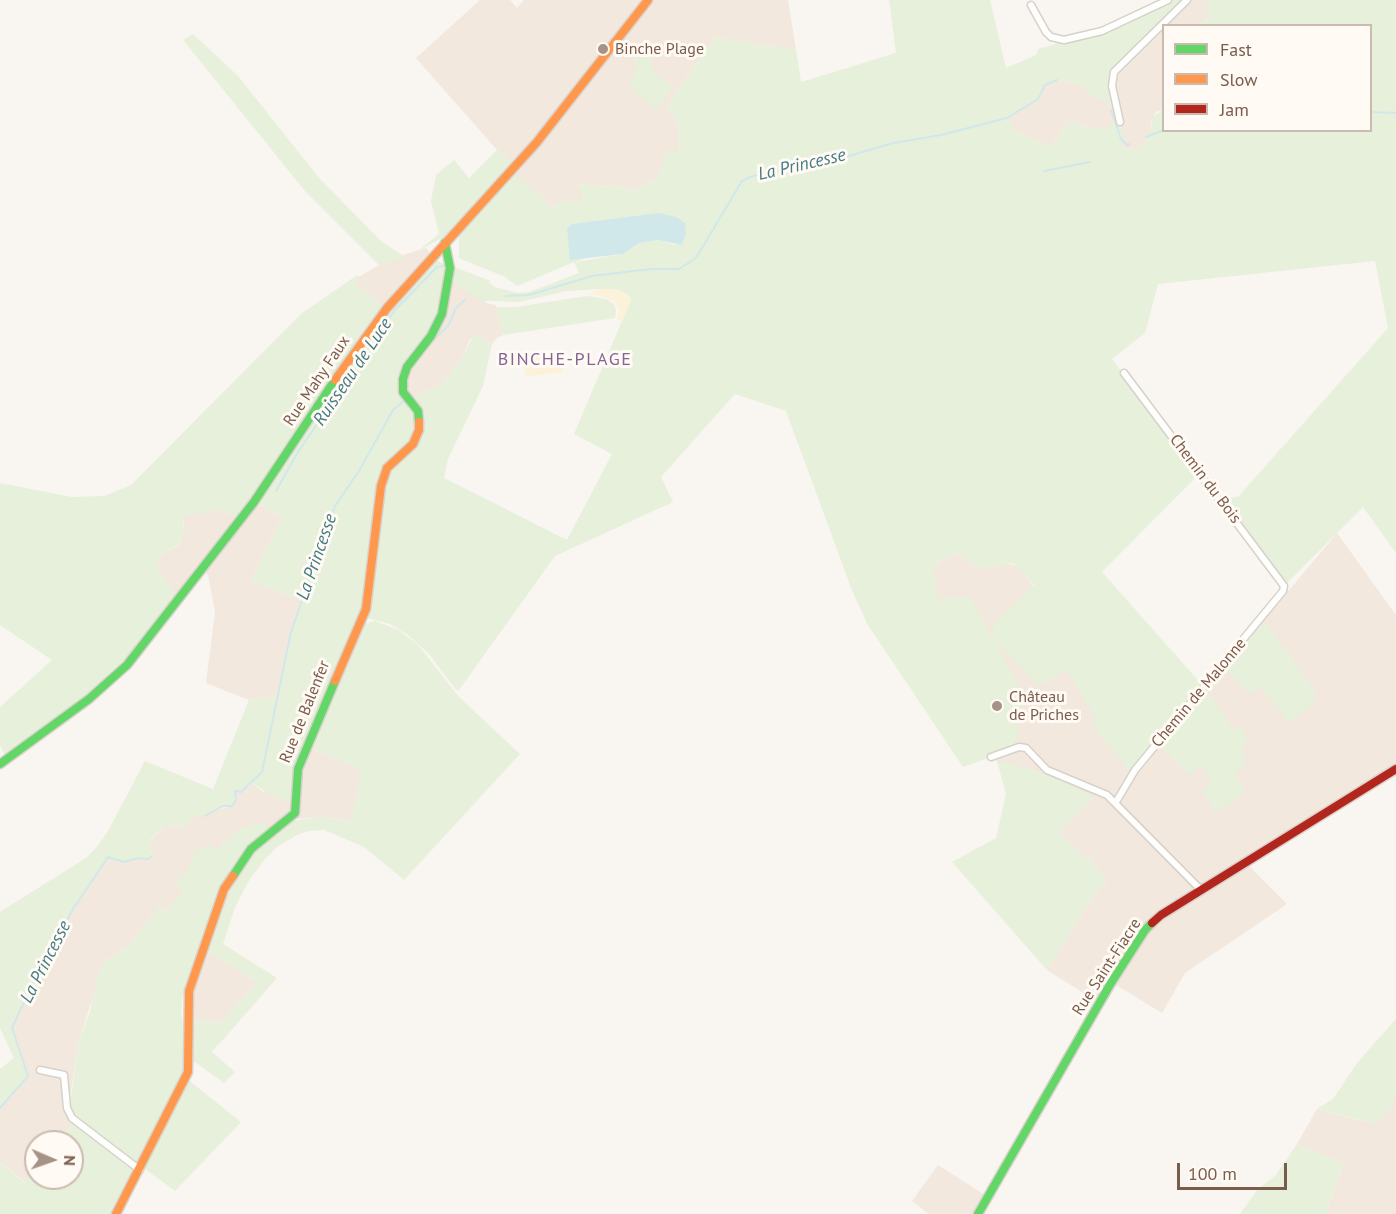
<!DOCTYPE html>
<html>
<head>
<meta charset="utf-8">
<style>
	body { margin:0 }
	#map { position:relative; width:1396px; height:1214px; overflow:hidden; background:#f9f5f0; font-family:"PT Sans",sans-serif }
	canvas { display:block }
	.legend { position:absolute; left:1162px; top:24px; width:210px; height:108px; box-sizing:border-box; background:#fffaf3; border:2px solid #cabbb1; margin:0; padding:8px 10px; list-style:none; font-size:18px; color:#7a5c4d }
	.legend li { display:flex; align-items:center; gap:12px; height:30px }
	.legend b { width:30px; border:2px solid #cabbb1 }
	.north { position:absolute; left:24px; top:1130px; width:60px; height:60px; box-sizing:border-box; background:#fffaf3; border:2px solid #cabbb1; border-radius:50%; rotate:92deg; font-size:16px; font-weight:700; line-height:24px; text-align:center; color:#7a5c4d }
	.north::after { content:''; display:block; margin:auto; width:21px; height:27px; background:#a69286; clip-path:polygon(50% 0,100% 100%,50% 72%,0 100%) }
	.scale { position:absolute; left:1177px; top:1163px; width:110px; height:27px; box-sizing:border-box; border:3px solid #7a5c4d; border-top:0; padding-left:8px; font-size:18px; line-height:21px; white-space:nowrap; color:#7a5c4d; -webkit-text-stroke:4px #fffaf3; paint-order:stroke }
</style>
</head>
<body>
<div id="map">
<canvas width="1396" height="1214"></canvas>
<ul class="legend">
<li><b style="height:8px;background:#63d668"></b>Fast</li>
<li><b style="height:8px;background:#ff974d"></b>Slow</li>
<li><b style="height:8px;background:#b3261e"></b>Jam</li>
</ul>
<div class="north">N</div>
<div class="scale">100 m</div>
</div>
<script>
const ctx = document.querySelector('canvas').getContext('2d');
ctx.lineJoin = 'round';
function fillPath(path, color) {
  ctx.fillStyle = color;
  ctx.fill(path, 'evenodd');
}
function shape(rows) {
  const path = new Path2D();
  for (const r of rows) {
    path.moveTo(r[0], r[1]);
    for (let i = 2; i < r.length; i += 2) path.lineTo(r[i], r[i + 1]);
  }
  return path;
}
function stroke(path, color, width, dash) {
  ctx.strokeStyle = color;
  ctx.lineWidth = width;
  ctx.lineCap = dash ? 'butt' : 'round';
  ctx.setLineDash(dash || []);
  ctx.stroke(path);
}
function write(font, color, halo, rows, align = 'center') {
  ctx.font = font + ' "PT Sans",sans-serif';
  ctx.lineWidth = 6;
  ctx.setLineDash([]);
  ctx.textBaseline = 'middle';
  ctx.strokeStyle = halo;
  ctx.fillStyle = color;
  for (const [text, x, y, turn = 0] of rows) {
    ctx.save();
    ctx.translate(x, y);
    ctx.rotate((+turn || 0) * Math.PI / 180);
    ctx.textAlign = isNaN(turn) ? turn : align;
    if (halo) ctx.strokeText(text, 0, 0);
    ctx.fillText(text, 0, 0);
    ctx.restore();
  }
}
fillPath(shape([
	[480,0,510,0,517,8,524,0,788,0,796,50,715,37,666,107,677,119,680,151,664,164,655,181,636,189,578,184,584,199,578,202,566,200,552,207,513,173,511,161,497,150,416,58],
	[1187,0,1210,0,1206,10,1210,16,1200,25,1164,26,1163,110,1156,112,1151,121,1151,129,1142,146,1128,150,1097,130,1070,121,1050,147,1015,131,1007,118,1037,99,1045,85,1057,80,1085,86,1112,77],
	[426,248,431,254,387,308,353,283,360,276,390,259],
	[449,278,486,303,496,305,503,335,497,338,492,344,479,336,470,339,462,358,442,385,410,399,402,386],
	[254,502,282,517,251,581,293,597,307,592,291,632,278,696,249,700,206,683,215,612,208,575,204,570,177,604,156,567,161,555,180,544,184,524,183,516,217,509,242,518],
	[1337,533,1396,615,1396,771,1248,865,1287,904,1185,973,1162,1013,1116,985,1104,1006,1047,970,1093,896,1107,881,1088,856,1085,858,1059,833,997,761,980,754,917,615,933,577,933,569,943,559,958,553,974,566,983,568,1006,563,1019,567,1155,750],
	[308,747,362,769,351,821,319,817,297,819,297,810,274,830,236,832,216,850,183,893,165,912,159,907,130,944,104,962,78,1044,70,1098,74,1115,69,1122,71,1127,57,1142,36,1142,36,1169,26,1183,0,1162,0,1108,28,1075,12,1028,30,989,73,909,108,857,124,862,152,855,150,841,165,826,188,825,191,817,232,806,235,791,241,792,253,783,263,792,298,780],
	[206,949,257,982,221,1023,189,1018,191,993],
	[1396,1094,1396,1214,1326,1214,1343,1164,1297,1144,1317,1109,1361,1121,1389,1112],
	[938,1165,986,1196,976,1214,929,1214,912,1201]
]), '#f2e8de');
fillPath(shape([
	[889,0,990,0,1006,68,1036,55,1038,49,1102,31,1168,0,1187,0,1113,72,1116,107,1087,93,1085,86,1057,80,1045,85,1038,99,1008,118,1015,131,1050,147,1070,121,1097,130,1120,122,1124,138,1122,146,1128,150,1142,146,1151,129,1152,117,1163,110,1164,130,1370,130,1370,26,1200,25,1210,17,1206,10,1210,0,1396,0,1396,553,1363,507,1284,586,1220,498,1238,497,1388,328,1375,261,1158,284,1145,333,1112,359,1201,472,1102,572,1204,687,1235,731,1241,726,1245,732,1246,740,1242,749,1246,763,1235,773,1245,790,1241,795,1221,810,1214,811,1201,790,1212,782,1201,765,1190,775,1157,744,1133,775,1101,737,1092,723,1097,720,1067,670,1039,687,993,638,1027,701,1018,709,1016,722,1020,733,1016,735,1019,747,963,767,868,625,853,593,786,411,735,394,661,477,673,502,555,556,459,690,456,690,429,654,408,635,390,624,363,617,300,763,296,804,273,797,253,783,241,792,235,791,236,800,232,806,223,806,205,816,191,817,188,825,165,826,150,840,152,856,148,859,138,858,124,862,108,858,73,909,30,989,12,1028,28,1076,0,1108,0,1069,14,1058,0,1028,0,912,86,858,96,848,108,831,145,761,213,789,249,700,278,696,291,632,306,593,293,597,251,581,282,517,254,502,242,518,217,509,211,513,183,516,184,535,179,544,161,555,156,567,177,596,177,604,143,646,137,647,89,694,5,755,0,745,0,707,52,660,0,625,0,483,72,497,104,496,131,485,302,313,356,276,360,276,353,283,387,308,435,260,491,281,489,283,495,287,517,293,529,292,579,273,574,262,517,286,505,277,459,258,459,235,515,173,552,207,566,200,578,202,584,199,577,184,636,189,655,181,664,164,665,152,680,150,677,119,666,107,715,37,796,50,801,82,896,53],
	[685,223,676,245,658,240,639,243,623,254,575,262],
	[449,279,486,304,486,301,520,302,566,291,599,289,620,290,631,300,574,434,612,454,567,540,444,478,448,459,483,386,492,344,479,336,473,336,462,358,442,385,410,399,402,382,442,314],
	[958,553,974,566,983,568,1006,563,1014,564,1034,585,996,621,991,635,970,597,948,596,939,601,933,569,943,559],
	[193,34,238,76,320,179,381,241,405,257,379,265,305,191,183,40],
	[643,51,651,57,652,71,673,87,656,111,630,87,630,82,637,71,634,58,636,53],
	[497,150,511,161,511,168,451,233,418,251,439,234,431,201,436,175,454,160,469,178],
	[587,296,606,299,614,304,616,310,615,318,503,335,496,307,516,307],
	[1262,618,1315,690,1314,703,1289,723,1260,687,1249,694,1222,666],
	[375,621,399,630,419,646,459,697,520,754,404,880,364,847,324,830,308,831,297,835,277,847,265,859,250,879,235,907,223,944,277,978,212,1052,235,1072,224,1083,192,1060,189,1018,221,1023,257,982,206,949,225,893,246,857,291,821,319,817,351,821,361,769,308,747,361,625],
	[997,761,1048,774,1095,797,1059,833,1085,858,1088,856,1107,881,1093,896,1047,970,952,862,996,838,1006,794],
	[253,823,265,823,272,829,242,856,193,964,182,999,181,1014,186,1033,187,1066,138,1163,133,1162,78,1120,70,1106,78,1044,90,1011,97,977,104,962,130,944,159,907,165,912,183,893,174,882,187,873,195,852,210,845,216,850,236,832],
	[1396,1019,1396,1094,1389,1112,1375,1124,1317,1109,1333,1099,1357,1063],
	[187,1079,241,1122,175,1191,144,1168],
	[68,1121,78,1126,134,1171,114,1214,0,1214,0,1162,25,1183,36,1169,36,1178,72,1178,72,1142,57,1142,71,1127],
	[1297,1144,1343,1164,1326,1214,1240,1214,1257,1190,1276,1175]
]), '#e7f0db');
fillPath(shape([
	[599,289,620,290,629,295,631,300,622,321,617,319,619,309,614,301,599,295,589,294],
	[561,350,563,372,526,377,523,356]
]), '#fbf2d9');
fillPath(shape([
	[659,213,676,217,685,223,686,233,682,245,658,240,639,243,623,254,570,260,567,228,572,224]
]), '#d0e8ea');
stroke(shape([
	[1111,110,1121,139,1127,145,1130,144],
	[1370,112,1396,113],
	[1146,137,1164,130],
	[1044,171,1090,162],
	[506,296,529,295,592,276,651,269,679,269,696,258,742,181,750,177,807,164,832,161,893,143,941,135,1007,118,1038,99,1045,85,1057,80],
	[432,341,448,326,456,308,465,300],
	[406,381,408,393],
	[276,491,298,452,395,310,437,267,444,266],
	[205,816,223,806,232,806,236,800,235,791,241,792,262,772,291,632,335,506,359,471,393,410,405,400],
	[0,1108,28,1076,12,1028,30,989,73,909,108,857,124,862,138,858,148,859,152,856]
]), '#d0e8ea', 2);
const street = shape([
	[1031,5,1046,32,1051,37,1064,40,1102,31,1168,0],
	[1120,122,1112,86,1114,72,1187,0],
	[991,757,1019,747,1026,748,1047,770,1107,795,1201,890],
	[1116,802,1135,770,1283,591,1284,586,1124,373],
	[40,1070,64,1075,67,1108,72,1118,140,1170]
]);
const fast = shape([
	[419,422,418,411,403,392,403,379,407,367,431,336,442,314,450,268,445,243],
	[0,764,89,699,127,665,254,502,335,380],
	[233,876,251,849,295,813,298,769,335,681],
	[978,1214,1111,983,1145,930,1152,923]
]);
const slow = shape([
	[335,380,387,308,537,142,648,0],
	[335,681,366,609,381,486,387,468,413,444,419,430,419,422],
	[116,1214,188,1072,189,991,224,889,233,876]
]);
const jam = shape([
	[1152,923,1161,915,1396,769]
]);
stroke(street, '#d7d1cb', 9);
stroke(fast, '#d9d2cb', 11);
stroke(slow, '#d9d2cb', 11);
stroke(jam, '#d9d2cb', 11);
stroke(street, '#fefefd', 6);
stroke(fast, '#63d668', 8);
stroke(slow, '#ff974d', 8);
stroke(jam, '#b3261e', 8);
for (const [x, y, r, color] of [
	[603,49,6,"#a69286"],
	[997,706,6,"#a69286"]
]) {
  const dot = new Path2D();
  dot.arc(x, y, r, 0, 2 * Math.PI);
  ctx.fillStyle = color;
  ctx.fill(dot);
  stroke(dot, '#fffaf3', 2);
}
write('16px', '#7a5c4d', '#fffaf3', [
	["Binche Plage",615,49],
	["Château",1009,697],
	["de Priches",1009,715]
], 'left');
write('16px', '#7a5c4d', '#fffaf3', [
	["Rue Mahy Faux",317,381,-56],
	["Chemin du Bois",1205,479,53],
	["Chemin de Malonne",1199,693,-50],
	["Rue de Balenfer",305,712,-68],
	["Rue Saint-Fiacre",1107,967,-57]
]);
write('italic 18px', '#437c86', '#fffaf3', [
	["La Princesse",802,165,-13],
	["Ruisseau de Luce",353,372,-56],
	["La Princesse",317,557,-71],
	["La Princesse",46,962,-63]
]);
ctx.letterSpacing = '1.5px';
write('18px', '#846695', '#fffaf3', [
	["BINCHE-PLAGE",565,360]
]);
ctx.letterSpacing = '0px';
</script>
</body>
</html>
